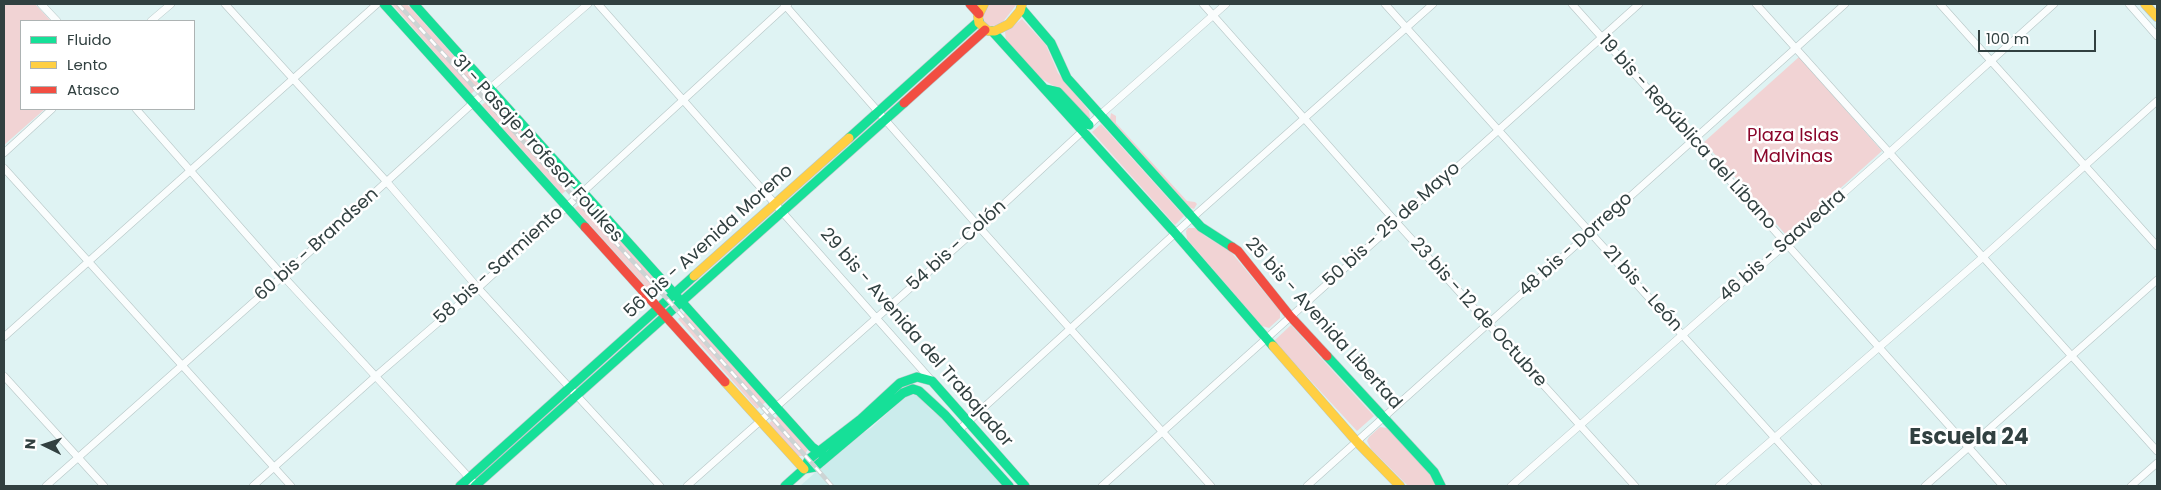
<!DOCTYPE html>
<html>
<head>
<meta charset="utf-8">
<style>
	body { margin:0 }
	#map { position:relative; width:2161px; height:490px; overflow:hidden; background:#dff3f3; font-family:Poppins,sans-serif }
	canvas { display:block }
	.frame { position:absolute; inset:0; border:5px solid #314040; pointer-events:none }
	.legend { position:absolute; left:20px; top:20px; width:175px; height:90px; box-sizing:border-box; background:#fff; border:1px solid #adb3b3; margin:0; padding:6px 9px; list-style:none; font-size:15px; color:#314040 }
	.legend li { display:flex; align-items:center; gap:10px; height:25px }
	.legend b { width:25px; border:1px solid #adb3b3 }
	.north { position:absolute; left:20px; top:420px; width:50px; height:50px; -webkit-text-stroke:4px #fff; paint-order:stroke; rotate:274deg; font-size:14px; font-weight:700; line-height:20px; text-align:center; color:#314040 }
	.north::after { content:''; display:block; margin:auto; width:18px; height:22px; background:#314040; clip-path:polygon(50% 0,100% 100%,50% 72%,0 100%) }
	.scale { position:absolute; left:1978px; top:30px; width:118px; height:22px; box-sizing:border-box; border:2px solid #314040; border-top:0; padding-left:6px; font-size:15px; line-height:18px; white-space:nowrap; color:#314040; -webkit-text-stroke:4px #fff; paint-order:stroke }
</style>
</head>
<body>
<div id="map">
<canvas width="2161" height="490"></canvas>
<div class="frame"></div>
<ul class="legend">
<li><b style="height:6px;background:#16e098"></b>Fluido</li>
<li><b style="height:6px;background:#ffcf43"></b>Lento</li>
<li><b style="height:6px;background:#f24e42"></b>Atasco</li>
</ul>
<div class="north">N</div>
<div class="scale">100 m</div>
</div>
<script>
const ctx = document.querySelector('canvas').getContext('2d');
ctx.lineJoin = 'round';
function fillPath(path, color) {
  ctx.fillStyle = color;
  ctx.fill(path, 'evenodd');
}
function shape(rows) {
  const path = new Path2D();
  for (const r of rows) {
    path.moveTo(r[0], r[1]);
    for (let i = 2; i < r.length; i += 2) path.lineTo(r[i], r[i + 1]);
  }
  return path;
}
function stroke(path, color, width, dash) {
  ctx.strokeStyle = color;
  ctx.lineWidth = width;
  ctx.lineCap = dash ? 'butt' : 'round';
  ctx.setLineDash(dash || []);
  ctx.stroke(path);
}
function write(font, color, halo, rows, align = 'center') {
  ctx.font = font + ' Poppins,sans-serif';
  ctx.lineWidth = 5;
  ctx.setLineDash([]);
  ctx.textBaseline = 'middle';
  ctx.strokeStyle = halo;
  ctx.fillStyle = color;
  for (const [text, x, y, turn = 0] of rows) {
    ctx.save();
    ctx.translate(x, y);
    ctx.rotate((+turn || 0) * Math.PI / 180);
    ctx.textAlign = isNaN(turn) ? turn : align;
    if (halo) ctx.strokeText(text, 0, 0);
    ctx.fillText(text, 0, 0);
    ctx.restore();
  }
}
fillPath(shape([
	[914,395,919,396,929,408,944,420,1004,486,800,486,852,440,871,428,906,396]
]), '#cbecec');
fillPath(shape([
	[4,4,35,4,51,21,21,21,21,109,45,109,4,145],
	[392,4,407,4,480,85,471,94],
	[990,4,1017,4,1002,23,990,27,982,21,982,14],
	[1022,19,1046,45,1058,73,1089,111,1090,117,1088,119,1059,89,1042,79,1006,41,1005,32],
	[1799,57,1882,151,1787,236,1704,142],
	[491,97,571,186,562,194,482,105],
	[1111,113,1116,116,1116,123,1187,201,1195,202,1197,204,1194,209,1189,207,1110,119],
	[1101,124,1184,216,1175,225,1092,132],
	[584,200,664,289,655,297,575,208],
	[1188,228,1196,228,1205,236,1231,252,1280,311,1280,318,1269,328,1262,326,1187,239,1186,231],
	[687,311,767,401,757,409,678,319],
	[1291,325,1374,416,1357,431,1274,341],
	[779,415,808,449,804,456,797,456,769,423],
	[1380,427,1387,428,1429,472,1436,486,1408,486,1371,449,1367,441,1369,437]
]), '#f1d3d4');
const street = shape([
	[41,4,57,21],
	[225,4,387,182,478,288,660,486],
	[598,4,932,381],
	[784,4,979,227,1211,486],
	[1203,4,1396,222,1635,486],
	[1385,4,1818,486],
	[1572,4,2003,486],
	[1756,4,2157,451],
	[1940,4,2157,246],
	[2129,4,2157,36],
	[151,21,171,4],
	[136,109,283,276,477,486],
	[4,153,52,109],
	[4,168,291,486],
	[4,337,377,4],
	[4,376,104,486],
	[959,430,1192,218,1433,4],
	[46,486,283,276,473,103,588,4],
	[253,486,376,376,478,288,788,4],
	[687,486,979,227,1100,115,1226,4],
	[1102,486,1639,4],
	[1307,486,1845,4],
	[1511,486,1890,152,2054,4],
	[1719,486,1982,258,2157,101],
	[1925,486,2157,280],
	[2131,486,2157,463]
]);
const fast = shape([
	[384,4,585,227],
	[414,4,812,447,826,457],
	[1021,8,1051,43,1067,78,1201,227,1232,247],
	[992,31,1175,233,1273,346],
	[1045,89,1058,92,1089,125],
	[849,138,979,21],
	[1327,356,1434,472,1441,486],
	[804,469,815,467,903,393,913,389,919,391,945,415,1009,486],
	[460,486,694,276],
	[475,486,904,103],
	[785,486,804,469,809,459,861,419,900,383,917,377,932,381,1025,486]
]);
const slow = shape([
	[984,4,978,16,979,23,988,31,995,31,1009,24,1020,11,1022,4],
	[2145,4,2157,17],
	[694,276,849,138],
	[1273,346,1357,442,1400,486],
	[725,382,804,469]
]);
const jam = shape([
	[970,4,979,14],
	[904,103,985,30],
	[585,227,725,382],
	[1232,247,1238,251,1290,316,1327,356]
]);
stroke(street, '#b6c6c6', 8);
stroke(fast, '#b6c6c6', 10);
stroke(slow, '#b6c6c6', 10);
stroke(jam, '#b6c6c6', 10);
stroke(street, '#fafdfd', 7);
stroke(fast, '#16e098', 9);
stroke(slow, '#ffcf43', 9);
stroke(jam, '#f24e42', 9);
const rail = shape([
	[398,4,668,300,832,486]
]);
stroke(rail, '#cdd4d4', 4.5);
stroke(rail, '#fff', 2.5, [8]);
write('18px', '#314040', '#fff', [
	["19 bis - República del Líbano",1687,133,48],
	["31 - Pasaje Profesor Foulkes",537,149,48],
	["50 bis - 25 de Mayo",1392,225,-42],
	["56 bis - Avenida Moreno",709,242,-42],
	["60 bis - Brandsen",317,245,-42],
	["48 bis - Dorrego",1576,245,-42],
	["54 bis - Colón",957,246,-42],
	["46 bis - Saavedra",1783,246,-41],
	["58 bis - Sarmiento",499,266,-42],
	["21 bis - León",1642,289,48],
	["23 bis - 12 de Octubre",1478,313,48],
	["25 bis - Avenida Libertad",1323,324,48],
	["29 bis - Avenida del Trabajador",916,338,49]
]);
write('18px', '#8a052a', '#fff', [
	["Plaza Islas",1793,136],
	["Malvinas",1793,157]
]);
write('bold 22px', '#314040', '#fff', [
	["Escuela 24",1969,438]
]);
</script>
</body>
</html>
